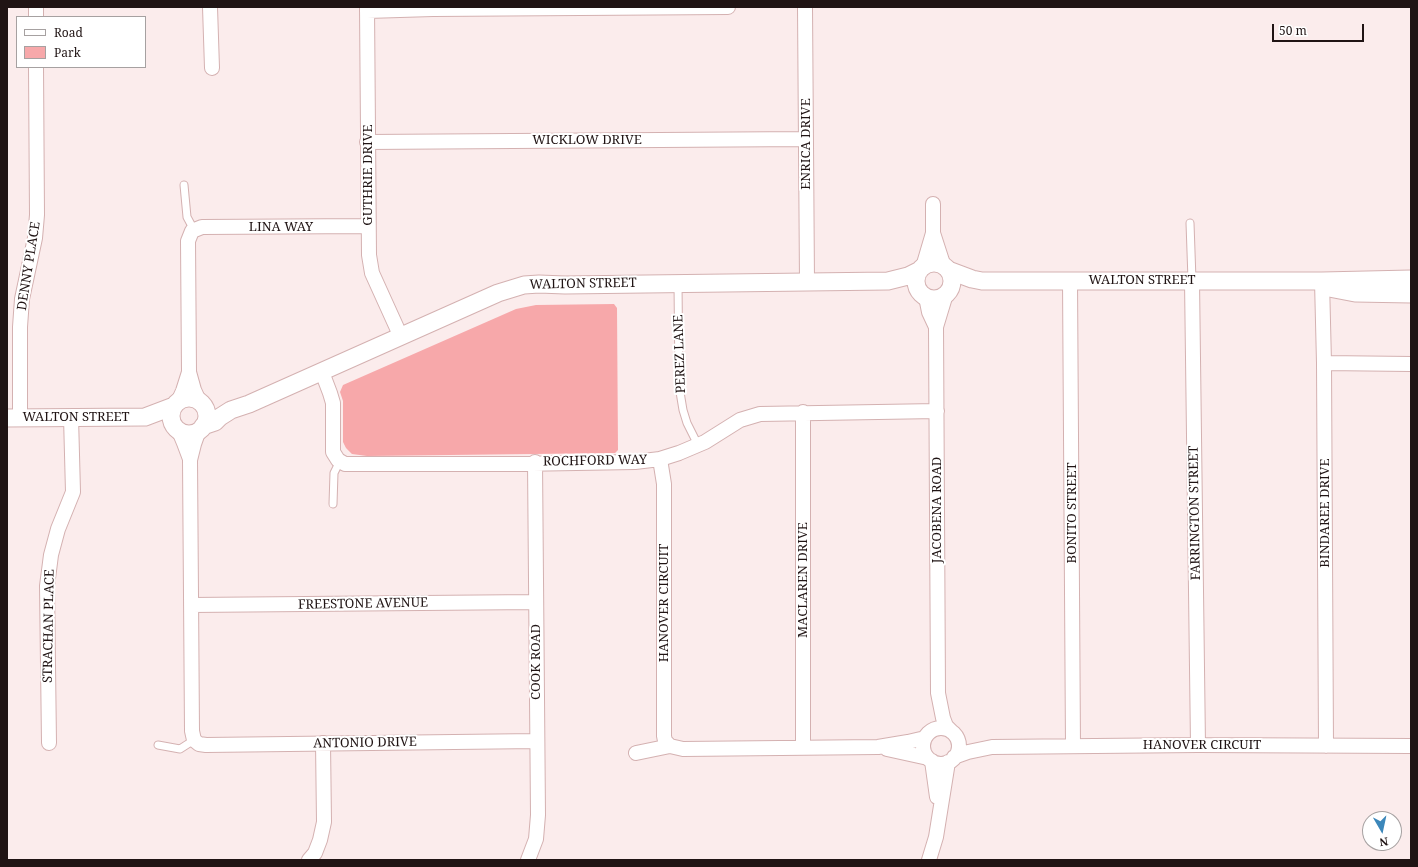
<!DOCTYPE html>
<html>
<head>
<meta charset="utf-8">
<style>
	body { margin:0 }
	#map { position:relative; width:1418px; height:867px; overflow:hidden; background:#fbecec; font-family:"Noto Serif",serif }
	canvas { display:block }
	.frame { position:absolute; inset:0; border:8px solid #201414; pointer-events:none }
	.legend { position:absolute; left:16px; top:16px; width:130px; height:52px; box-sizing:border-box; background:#fff; border:1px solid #a6a1a1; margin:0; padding:5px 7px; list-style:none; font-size:12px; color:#201414 }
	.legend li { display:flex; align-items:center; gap:8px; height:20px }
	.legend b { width:20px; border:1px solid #a6a1a1 }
	.north { position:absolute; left:1362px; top:811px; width:40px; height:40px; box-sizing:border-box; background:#fff; border:1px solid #a6a1a1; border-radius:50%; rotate:171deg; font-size:11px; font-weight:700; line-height:16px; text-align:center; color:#201414 }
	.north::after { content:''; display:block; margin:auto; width:14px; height:18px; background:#3c87ba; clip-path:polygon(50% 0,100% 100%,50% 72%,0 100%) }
	.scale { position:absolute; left:1272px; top:24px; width:92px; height:18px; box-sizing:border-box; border:2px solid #201414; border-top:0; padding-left:5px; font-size:12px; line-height:14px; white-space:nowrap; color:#201414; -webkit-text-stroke:3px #fff; paint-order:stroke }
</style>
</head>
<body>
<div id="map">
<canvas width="1418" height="867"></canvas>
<div class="frame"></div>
<ul class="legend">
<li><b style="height:5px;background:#fff"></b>Road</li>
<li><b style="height:11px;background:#f7a8aa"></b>Park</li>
</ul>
<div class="north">N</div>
<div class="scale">50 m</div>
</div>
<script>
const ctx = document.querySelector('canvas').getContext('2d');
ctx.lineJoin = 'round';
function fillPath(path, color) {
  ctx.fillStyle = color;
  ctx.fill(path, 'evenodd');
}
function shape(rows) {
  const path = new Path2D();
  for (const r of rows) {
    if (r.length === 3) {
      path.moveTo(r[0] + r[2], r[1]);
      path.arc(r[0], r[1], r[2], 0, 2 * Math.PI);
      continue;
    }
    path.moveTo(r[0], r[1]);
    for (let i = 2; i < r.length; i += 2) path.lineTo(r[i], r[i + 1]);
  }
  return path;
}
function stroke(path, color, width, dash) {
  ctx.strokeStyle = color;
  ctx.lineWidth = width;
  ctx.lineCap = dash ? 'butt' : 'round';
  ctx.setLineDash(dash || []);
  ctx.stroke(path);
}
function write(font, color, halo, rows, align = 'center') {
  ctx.font = font + ' "Noto Serif",serif';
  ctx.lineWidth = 4;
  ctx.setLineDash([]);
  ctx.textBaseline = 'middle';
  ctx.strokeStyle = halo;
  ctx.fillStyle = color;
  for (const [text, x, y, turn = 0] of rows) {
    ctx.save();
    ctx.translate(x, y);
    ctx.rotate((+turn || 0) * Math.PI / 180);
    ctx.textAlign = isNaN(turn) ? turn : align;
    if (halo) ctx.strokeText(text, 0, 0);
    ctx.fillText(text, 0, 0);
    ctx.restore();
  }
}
fillPath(shape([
	[614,304,617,308,618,450,615,453,367,456,352,454,346,448,343,442,343,401,340,392,343,385,516,309,536,305]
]), '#f7a8aa');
const service = shape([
	[184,185,187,217,194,230],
	[1190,223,1192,280],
	[678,283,679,386,683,410,687,423,698,445],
	[333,504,334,473,340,461],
	[158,745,180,749,194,740]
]);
const minor = shape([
	[36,7,36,17],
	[210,7,212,68],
	[367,7,369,255,372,273,401,337],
	[805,7,807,282],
	[367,11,433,9,728,7],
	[367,142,806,139],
	[933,233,944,267],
	[923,267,933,233,933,204],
	[1070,280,1073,746],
	[1192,281,1198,745],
	[1322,281,1324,363,1326,746],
	[946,294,936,327,938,693,943,718,946,726,952,732],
	[926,297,929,312,936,327],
	[1324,363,1411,364],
	[189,372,194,390,199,401],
	[322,372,330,393,333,403,333,452,338,460,345,464,518,464,635,462,660,459,679,453,705,442,740,420,760,414,937,411],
	[178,402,183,391,189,372,188,241,192,231,202,227,368,226],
	[803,412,803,747],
	[20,417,20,327,22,299,35,238,37,215,36,67],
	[199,430,194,444,190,460,192,731,194,740,199,744,206,745,537,741],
	[179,431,184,443,190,459],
	[660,459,664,484,664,736,665,741,670,746,683,749,878,747,908,742,925,738],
	[191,605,536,602],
	[941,746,18],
	[49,743,47,586,51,555,58,529,73,492,71,417],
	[887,749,928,758],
	[636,753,670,746],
	[954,757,968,752,992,747,1198,745,1411,746],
	[932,761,937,797],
	[309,860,315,853,320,840,324,822,323,743],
	[528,860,536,839,538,815,535,462],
	[929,860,936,837,948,762]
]);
const tertiary = shape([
	[934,281,18],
	[948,270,972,279,982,281,1322,281,1411,279],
	[1329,288,1355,293,1411,294],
	[189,416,18],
	[7,418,145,417,174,406],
	[203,426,215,422,220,417,231,410,249,404,498,293,524,285,539,284,565,285,888,281,908,276,920,270]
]);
stroke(service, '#d4b1b1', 9);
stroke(minor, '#d4b1b1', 16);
stroke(tertiary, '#d4b1b1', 19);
stroke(service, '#fff', 7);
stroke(minor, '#fff', 14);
stroke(tertiary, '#fff', 17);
write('13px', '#201414', '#fff', [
	["WICKLOW DRIVE",587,140],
	["ENRICA DRIVE",806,144,-90],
	["GUTHRIE DRIVE",368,175,-90],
	["LINA WAY",281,227],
	["DENNY PLACE",29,266,-81],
	["WALTON STREET",1142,280],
	["WALTON STREET",583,284,-1],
	["PEREZ LANE",680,354,-92],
	["WALTON STREET",76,417],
	["ROCHFORD WAY",595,461,-1],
	["JACOBENA ROAD",937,510,-90],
	["BONITO STREET",1072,513,-90],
	["FARRINGTON STREET",1195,513,-91],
	["BINDAREE DRIVE",1325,513,-90],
	["MACLAREN DRIVE",803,580,-90],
	["HANOVER CIRCUIT",664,603,-90],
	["FREESTONE AVENUE",363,604,-1],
	["STRACHAN PLACE",49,626,-89],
	["COOK ROAD",536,662,-90],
	["ANTONIO DRIVE",365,743,-1],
	["HANOVER CIRCUIT",1202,745]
]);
</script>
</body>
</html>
